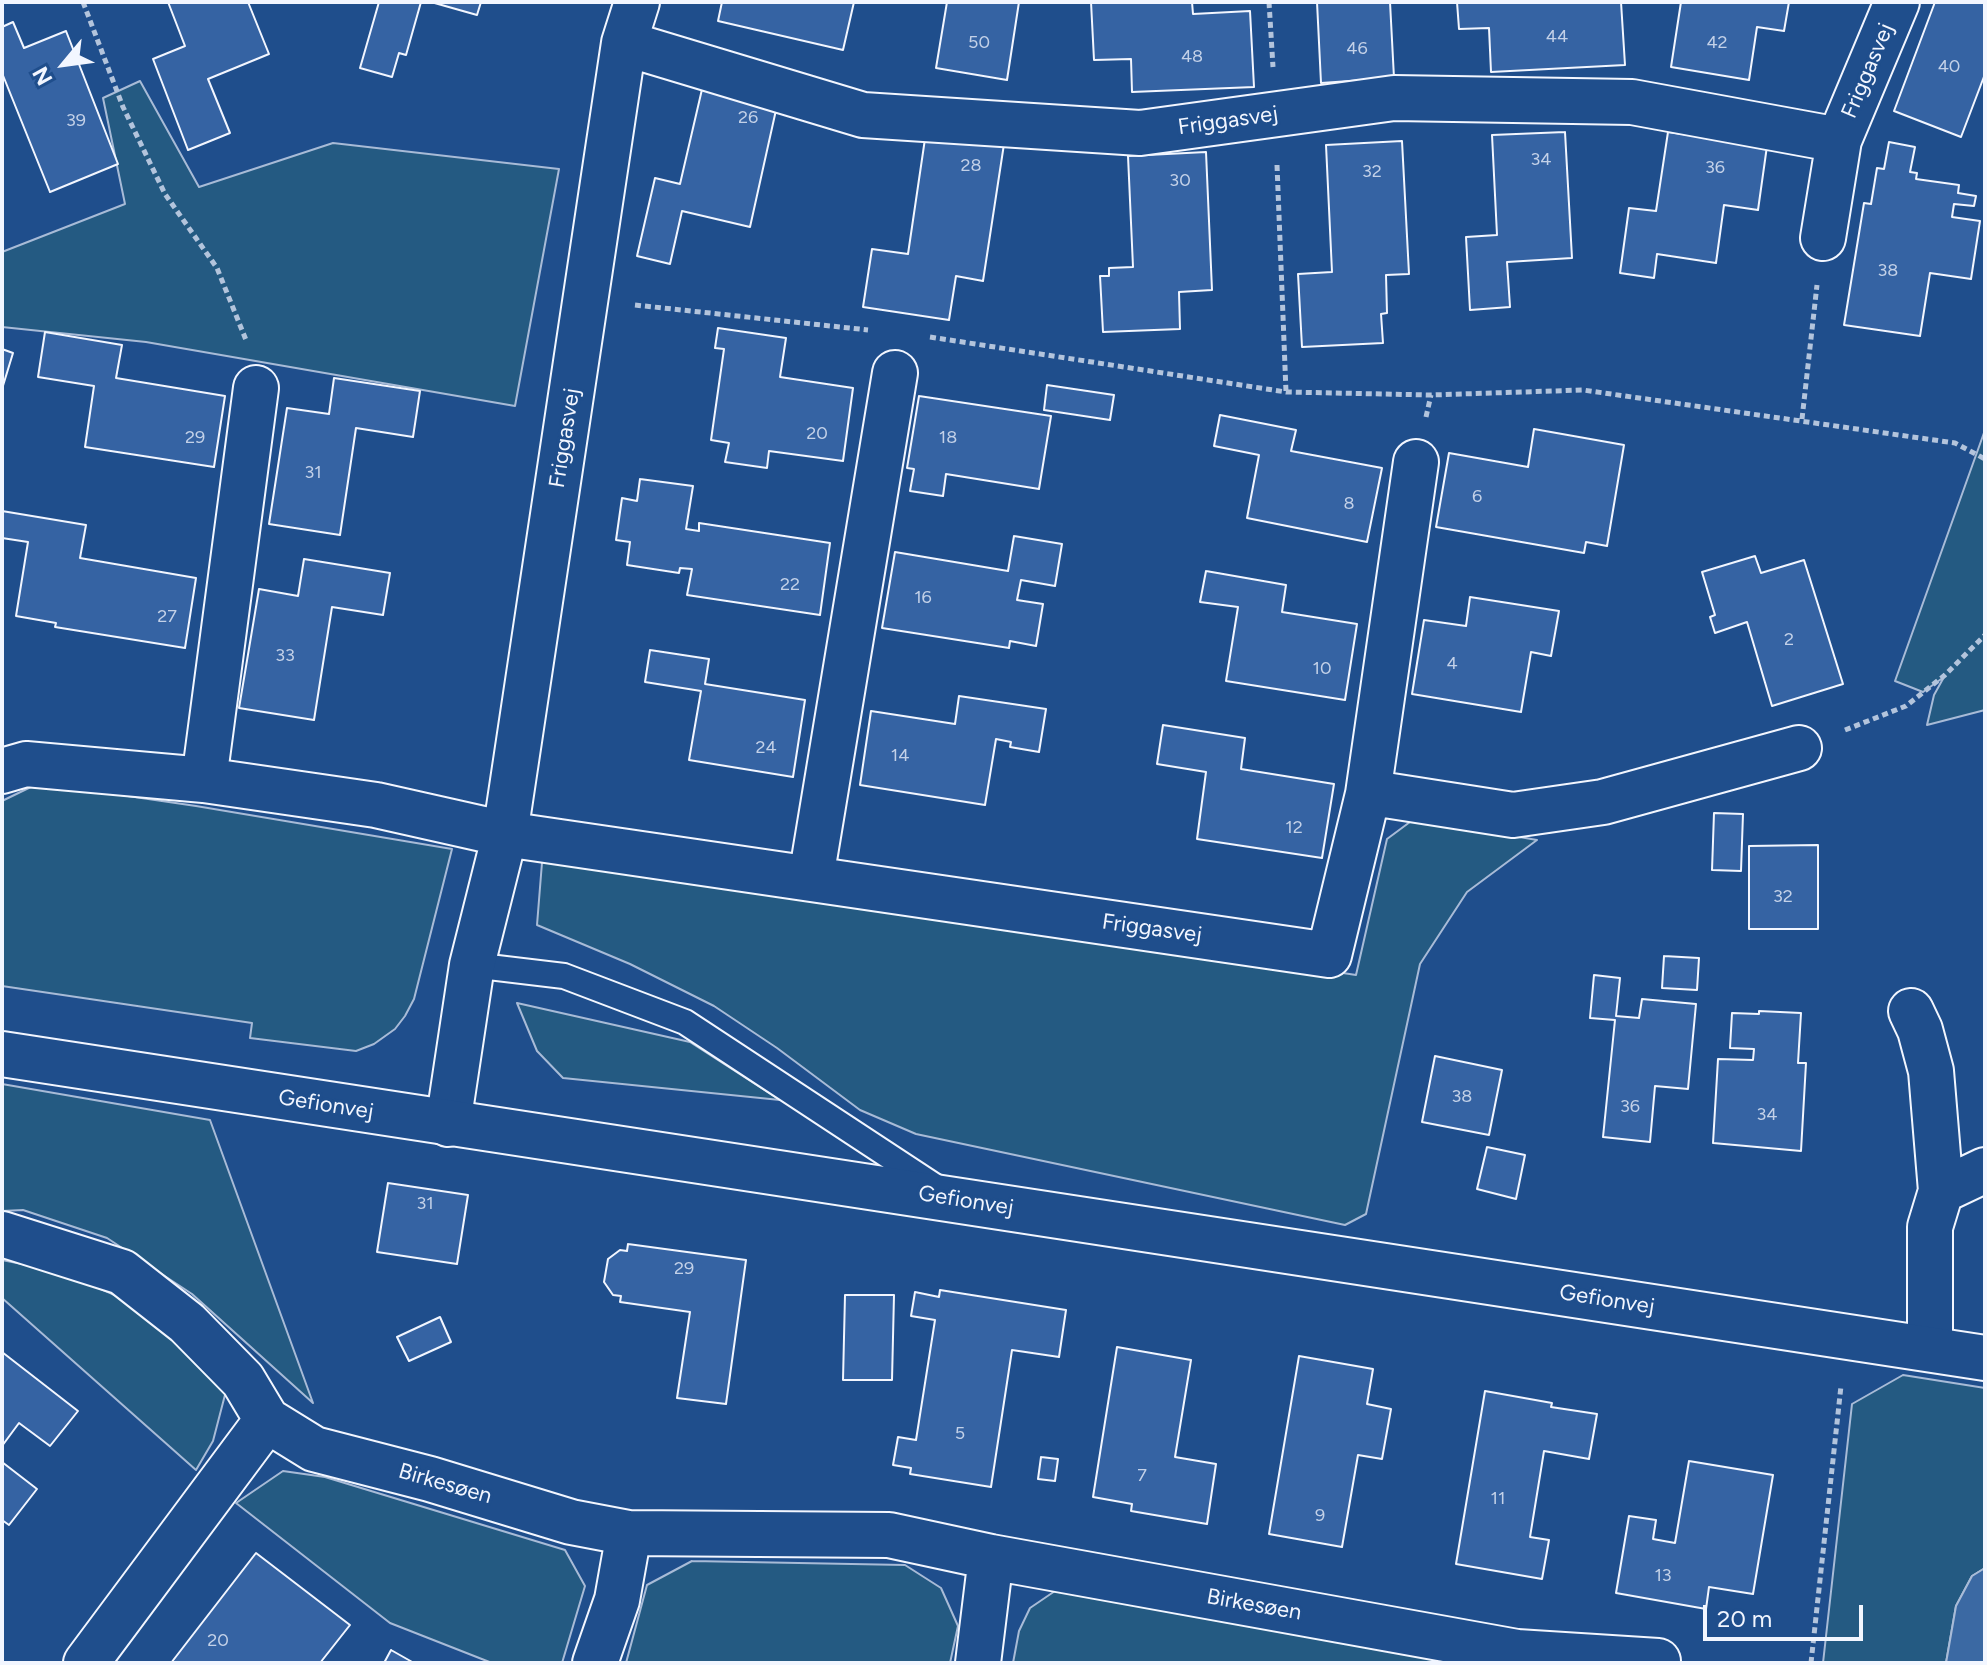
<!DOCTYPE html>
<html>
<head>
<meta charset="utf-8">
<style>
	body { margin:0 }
	#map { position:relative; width:1987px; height:1665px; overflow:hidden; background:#1f4e8c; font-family:Figtree,sans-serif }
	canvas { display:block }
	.frame { position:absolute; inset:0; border:4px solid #f2f6ff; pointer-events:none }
	.north { position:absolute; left:24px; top:24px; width:80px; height:80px; -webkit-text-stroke:6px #1f4e8c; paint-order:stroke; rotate:241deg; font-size:22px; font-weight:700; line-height:32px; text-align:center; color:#f2f6ff }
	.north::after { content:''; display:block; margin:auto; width:28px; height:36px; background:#f2f6ff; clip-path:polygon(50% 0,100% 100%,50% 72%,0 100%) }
	.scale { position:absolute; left:1703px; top:1605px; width:160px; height:36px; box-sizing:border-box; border:4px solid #f2f6ff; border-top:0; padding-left:10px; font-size:24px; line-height:28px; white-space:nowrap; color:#f2f6ff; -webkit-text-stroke:6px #1f4e8c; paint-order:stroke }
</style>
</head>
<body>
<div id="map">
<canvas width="1987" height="1665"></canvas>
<div class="frame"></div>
<div class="north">N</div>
<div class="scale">20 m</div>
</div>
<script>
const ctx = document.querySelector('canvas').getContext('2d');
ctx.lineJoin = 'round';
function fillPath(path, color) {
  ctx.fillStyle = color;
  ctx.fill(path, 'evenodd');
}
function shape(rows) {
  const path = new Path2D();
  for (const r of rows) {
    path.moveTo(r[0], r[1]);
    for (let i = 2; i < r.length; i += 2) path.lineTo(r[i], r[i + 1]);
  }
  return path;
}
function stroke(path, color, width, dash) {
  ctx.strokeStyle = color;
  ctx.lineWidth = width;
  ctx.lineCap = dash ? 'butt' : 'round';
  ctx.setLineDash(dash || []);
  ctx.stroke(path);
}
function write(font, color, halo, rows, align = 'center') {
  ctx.font = font + ' Figtree,sans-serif';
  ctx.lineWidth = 6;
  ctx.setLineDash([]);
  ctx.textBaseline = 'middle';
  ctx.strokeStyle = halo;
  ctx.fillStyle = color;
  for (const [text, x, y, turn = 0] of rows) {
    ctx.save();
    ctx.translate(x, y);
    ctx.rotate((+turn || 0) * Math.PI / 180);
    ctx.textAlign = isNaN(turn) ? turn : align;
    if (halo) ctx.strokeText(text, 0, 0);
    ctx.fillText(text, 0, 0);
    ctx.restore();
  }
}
const green = shape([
	[140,81,199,187,333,143,559,169,515,406,146,342,2,327,2,252,125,204,103,98,140,81],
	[1985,430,1985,710,1927,725,1934,695,1944,677,1923,692,1895,681,1985,430],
	[39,783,196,806,452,849,414,999,405,1016,395,1029,374,1044,356,1051,250,1038,252,1023,2,986,2,801,39,783],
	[1414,819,1537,840,1467,892,1420,964,1366,1214,1345,1225,916,1134,860,1110,777,1048,714,1006,630,964,537,925,543,850,1356,975,1387,839,1414,819],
	[517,1003,690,1042,780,1100,563,1078,537,1051,517,1003],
	[2,1084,210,1120,313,1403,192,1294,107,1238,23,1210,2,1211,2,1084],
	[2,1260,62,1272,142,1307,226,1391,213,1441,196,1470,2,1298,2,1260],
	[1903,1375,1985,1388,1985,1568,1972,1576,1956,1606,1946,1663,1823,1663,1852,1404,1903,1375],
	[283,1471,325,1477,565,1550,585,1586,562,1663,492,1663,390,1623,236,1503,283,1471],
	[692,1561,905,1565,941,1588,958,1626,950,1663,626,1663,647,1585,692,1561],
	[1055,1591,1457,1659,1462,1663,1013,1663,1019,1631,1030,1608,1055,1591]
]);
fillPath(green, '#245a82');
stroke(green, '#a8bbd7', 2);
const water = shape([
	[1985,1568,1985,1663,1946,1663,1956,1606,1972,1576,1985,1568]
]);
fillPath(water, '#3b69a3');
stroke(water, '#a8bbd7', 2);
const building = shape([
	[168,2,248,2,269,54,208,79,230,133,188,150,153,59,185,46,168,2],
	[379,2,421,2,406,55,399,53,392,77,360,68,379,2],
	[431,2,481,2,477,15,431,2],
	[722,2,854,2,843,50,718,21,722,2],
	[947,2,1019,2,1007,80,936,68,947,2],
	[1091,2,1192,2,1193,14,1250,11,1254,87,1132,92,1131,59,1094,60,1091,2],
	[1317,2,1390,2,1394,78,1321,83,1317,2],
	[1457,2,1621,2,1625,65,1491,72,1489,28,1459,29,1457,2],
	[1681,2,1789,2,1784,31,1757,27,1749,80,1671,67,1681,2],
	[1935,2,1985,2,1985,74,1961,137,1894,111,1935,2],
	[13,22,24,48,66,31,118,164,50,192,2,73,2,27,13,22],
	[703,85,778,101,750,227,682,211,670,264,637,256,655,178,680,184,703,85],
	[926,132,1004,144,983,281,956,276,949,320,863,307,872,249,908,254,926,132],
	[1565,132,1572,258,1507,262,1510,307,1470,310,1466,237,1497,235,1492,135,1565,132],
	[1668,132,1767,146,1758,210,1724,205,1716,263,1657,254,1654,278,1620,273,1629,208,1656,211,1668,132],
	[1402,141,1409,274,1386,275,1387,313,1381,314,1383,343,1302,347,1298,274,1332,272,1326,145,1402,141],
	[1889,142,1915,147,1910,172,1917,173,1916,179,1959,185,1958,193,1976,196,1974,206,1954,204,1952,217,1980,221,1971,279,1930,273,1920,336,1844,325,1864,203,1871,204,1877,168,1884,169,1889,142],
	[1206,152,1212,290,1179,292,1180,329,1103,332,1100,276,1109,276,1109,268,1133,267,1128,156,1206,152],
	[718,328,786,338,780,377,853,388,843,461,769,451,767,468,725,462,729,443,711,440,724,349,715,348,718,328],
	[45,332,122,345,116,378,225,396,214,467,85,447,94,386,38,377,45,332],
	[2,349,13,353,2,389,2,349],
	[334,378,420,391,413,437,356,428,340,535,269,524,287,408,329,414,334,378],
	[1047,385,1114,395,1110,420,1044,410,1047,385],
	[919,396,1051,416,1039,489,946,474,943,496,910,491,914,469,907,468,919,396],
	[1220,415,1296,430,1291,451,1382,468,1367,542,1247,518,1259,455,1214,446,1220,415],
	[1534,429,1624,445,1607,546,1586,542,1584,553,1436,527,1449,453,1528,467,1534,429],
	[640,479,693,486,686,529,699,531,699,523,830,543,820,615,687,595,692,569,680,568,679,573,627,565,630,542,616,540,622,498,637,501,640,479],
	[2,511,86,525,80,558,196,578,185,648,55,627,56,623,16,616,28,542,2,538,2,511],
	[1014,536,1062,544,1055,586,1021,580,1017,600,1043,604,1036,646,1010,641,1009,648,882,628,895,552,1008,571,1014,536],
	[1755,556,1761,573,1804,560,1843,684,1772,706,1747,622,1715,633,1710,617,1715,615,1702,572,1755,556],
	[304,559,390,573,383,615,332,607,314,720,239,708,259,589,298,596,304,559],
	[1206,571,1286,585,1282,612,1357,624,1345,700,1226,681,1238,607,1200,602,1206,571],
	[1470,597,1559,611,1551,656,1531,652,1521,712,1412,694,1424,620,1466,626,1470,597],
	[650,650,709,659,705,684,805,700,793,777,689,760,701,691,645,682,650,650],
	[959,696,1046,709,1039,752,1010,747,1011,742,996,739,985,805,860,785,871,711,955,724,959,696],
	[1163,725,1245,738,1241,769,1334,784,1322,858,1197,839,1206,772,1157,764,1163,725],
	[1714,813,1743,814,1741,871,1712,870,1714,813],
	[1818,845,1818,929,1749,929,1749,846,1818,845],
	[1664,956,1699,958,1697,990,1662,988,1664,956],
	[1594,975,1620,978,1616,1016,1639,1018,1642,999,1696,1004,1688,1089,1655,1086,1650,1142,1603,1137,1615,1020,1590,1018,1594,975],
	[1759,1011,1801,1013,1798,1063,1806,1063,1801,1151,1713,1143,1718,1059,1753,1060,1754,1049,1730,1048,1732,1013,1759,1014,1759,1011],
	[1435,1056,1502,1070,1489,1135,1422,1122,1435,1056],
	[1487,1147,1525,1155,1516,1199,1477,1189,1487,1147],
	[388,1183,468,1195,457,1264,377,1252,388,1183],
	[628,1244,746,1260,726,1404,677,1398,690,1312,620,1302,621,1296,613,1295,604,1282,608,1259,620,1250,627,1251,628,1244],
	[940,1290,1066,1310,1059,1357,1012,1350,991,1487,910,1474,911,1468,893,1465,898,1437,916,1440,935,1320,911,1316,915,1292,939,1297,940,1290],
	[845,1295,894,1295,892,1380,843,1380,845,1295],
	[440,1317,451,1342,409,1361,397,1337,440,1317],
	[1117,1347,1191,1360,1175,1457,1216,1464,1207,1524,1131,1511,1132,1504,1093,1497,1117,1347],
	[2,1352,78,1411,50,1446,19,1423,2,1446,2,1352],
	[1299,1356,1373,1369,1367,1404,1391,1409,1382,1459,1358,1455,1342,1547,1269,1534,1299,1356],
	[1485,1391,1552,1403,1551,1407,1597,1414,1589,1459,1544,1451,1530,1537,1549,1540,1542,1579,1456,1564,1485,1391],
	[1041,1457,1058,1459,1055,1481,1038,1479,1041,1457],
	[1689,1461,1773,1475,1753,1594,1709,1587,1706,1609,1616,1593,1629,1516,1656,1520,1653,1539,1675,1543,1689,1461],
	[2,1462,37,1489,9,1525,2,1520,2,1462],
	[256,1553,350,1625,320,1663,171,1663,256,1553],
	[391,1650,414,1663,384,1663,391,1650]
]);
fillPath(building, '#3563a3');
stroke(building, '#f2f6ff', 2);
const service = shape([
	[472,965,564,976,685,1022,939,1189]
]);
const minor = shape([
	[624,43,863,115,1140,133,1394,98,1632,102,1839,140,1897,2],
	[1823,238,1839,140],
	[2,771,26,764,204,780,376,805,505,834,1329,955,1368,794,1416,462],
	[204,780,256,388],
	[1368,794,1385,795,1513,815,1603,802,1799,748],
	[811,878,895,373],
	[1911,1011,1920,1030,1931,1071,1941,1191],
	[448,1124,472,965,505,834,624,43,637,2],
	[2,1234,122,1272,187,1323,243,1380,267,1420,314,1449,430,1479,571,1522,629,1533,889,1535,991,1557,1517,1652,1658,1661],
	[1930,1349,1930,1227,1941,1191,1985,1170],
	[86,1663,267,1420],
	[595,1663,617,1600,629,1533],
	[978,1663,991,1557]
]);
const tertiary = shape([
	[2,1054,1985,1358]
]);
stroke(service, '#f2f6ff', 28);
stroke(minor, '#f2f6ff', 48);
stroke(tertiary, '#f2f6ff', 48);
stroke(shape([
	[83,2,123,107,165,194,217,268,246,340],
	[1269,2,1273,67],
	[1277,165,1286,392],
	[635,305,868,330],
	[930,337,1286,392,1431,395,1583,390,1955,443,1985,459],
	[1426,417,1431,395],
	[1802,419,1817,285],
	[1845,730,1906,706,1945,675,1985,635],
	[1811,1663,1841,1386]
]), '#b3c4dc', 5, [6, 4]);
stroke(service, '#1f4e8c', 24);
stroke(minor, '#1f4e8c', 44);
stroke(tertiary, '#1f4e8c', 44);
write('18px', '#c3d1e8', null, [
	["44",1557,37],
	["50",979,43],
	["42",1717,43],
	["46",1357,49],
	["48",1192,57],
	["40",1949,67],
	["26",748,118],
	["39",76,121],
	["34",1541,160],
	["28",971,166],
	["36",1715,168],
	["32",1372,172],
	["30",1180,181],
	["38",1888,271],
	["20",817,434],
	["29",195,438],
	["18",948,438],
	["31",313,473],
	["6",1477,497],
	["8",1349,504],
	["22",790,585],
	["16",923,598],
	["27",167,617],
	["2",1789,640],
	["33",285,656],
	["4",1452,664],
	["10",1322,669],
	["24",766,748],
	["14",900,756],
	["12",1294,828],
	["32",1783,897],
	["38",1462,1097],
	["36",1630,1107],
	["34",1767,1115],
	["31",425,1204],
	["29",684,1269],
	["5",960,1434],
	["7",1142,1476],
	["11",1498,1499],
	["9",1320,1516],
	["13",1663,1576],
	["20",218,1641]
]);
write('22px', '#f2f6ff', '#1f4e8c', [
	["Friggasvej",1868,71,-67],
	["Friggasvej",1228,121,-8],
	["Friggasvej",565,438,-81],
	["Friggasvej",1152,929,8],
	["Gefionvej",326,1105,9],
	["Gefionvej",966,1201,9],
	["Gefionvej",1607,1300,9],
	["Birkesøen",445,1484,16],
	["Birkesøen",1254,1605,10]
]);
</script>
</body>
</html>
